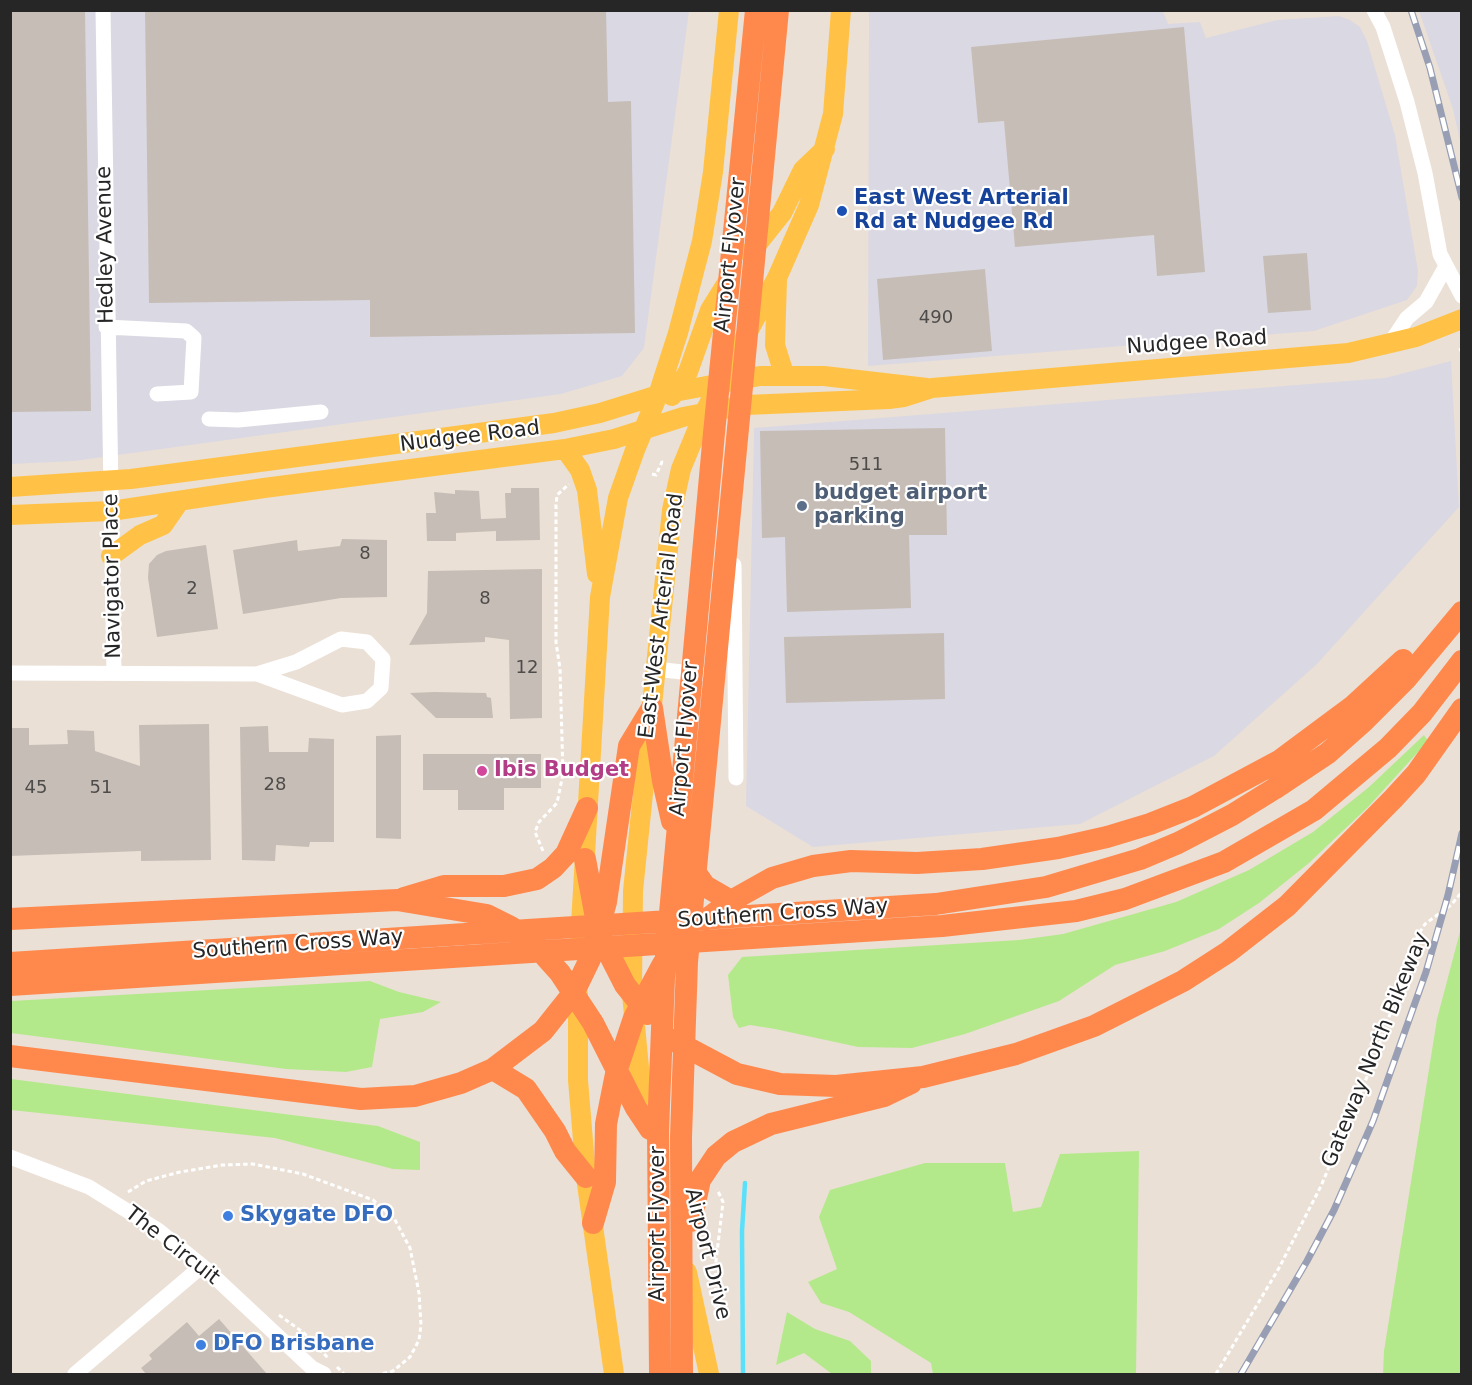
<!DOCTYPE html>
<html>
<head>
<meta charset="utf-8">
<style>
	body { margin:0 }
	#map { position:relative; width:1472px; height:1385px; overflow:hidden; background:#ebe0d6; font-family:"DejaVu Sans",sans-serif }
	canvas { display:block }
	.frame { position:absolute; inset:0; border:12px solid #262626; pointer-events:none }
</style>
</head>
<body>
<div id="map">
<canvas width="1472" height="1385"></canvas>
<div class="frame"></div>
</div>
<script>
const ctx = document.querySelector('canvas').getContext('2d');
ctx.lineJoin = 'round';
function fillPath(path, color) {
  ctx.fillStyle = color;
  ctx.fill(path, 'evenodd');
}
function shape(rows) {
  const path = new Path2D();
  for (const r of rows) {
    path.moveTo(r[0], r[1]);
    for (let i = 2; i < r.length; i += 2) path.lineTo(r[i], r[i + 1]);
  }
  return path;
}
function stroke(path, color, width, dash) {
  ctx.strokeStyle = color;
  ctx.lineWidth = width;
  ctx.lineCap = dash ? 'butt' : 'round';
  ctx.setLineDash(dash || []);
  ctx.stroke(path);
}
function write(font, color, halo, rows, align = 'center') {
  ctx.font = font + ' "DejaVu Sans",sans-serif';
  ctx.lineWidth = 4.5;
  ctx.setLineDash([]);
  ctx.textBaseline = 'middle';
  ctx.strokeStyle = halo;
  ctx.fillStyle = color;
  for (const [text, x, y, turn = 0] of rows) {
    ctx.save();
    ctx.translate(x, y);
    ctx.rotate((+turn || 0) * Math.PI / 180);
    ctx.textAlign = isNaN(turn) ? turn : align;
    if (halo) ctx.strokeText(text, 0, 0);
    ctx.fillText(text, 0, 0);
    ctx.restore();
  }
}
fillPath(shape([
	[11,11,689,11,644,348,622,376,561,394,74,461,11,464],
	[869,11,1163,11,1168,24,1200,22,1206,38,1277,20,1339,16,1350,20,1360,27,1367,41,1395,135,1418,271,1417,286,1407,300,1314,331,868,366],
	[1419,11,1461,11,1461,145,1453,109],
	[1451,361,1459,507,1317,664,1214,756,1080,824,813,847,746,806,754,428,1385,378]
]), '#dad8e2');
fillPath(shape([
	[1424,735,1428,741,1368,807,1309,863,1259,903,1219,929,1165,951,1115,965,1059,1001,965,1034,912,1048,858,1047,775,1029,750,1025,739,1028,733,1017,728,975,742,957,1019,940,1063,934,1176,902,1249,870,1313,832,1369,787],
	[1461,928,1461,1374,1383,1374,1384,1351,1437,1019],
	[370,981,399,992,441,1002,423,1012,380,1019,372,1067,346,1072,286,1069,11,1033,11,1001],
	[11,1079,378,1126,420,1142,420,1170,393,1169,275,1138,11,1110],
	[1139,1151,1136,1374,933,1374,931,1363,849,1312,821,1303,808,1282,837,1269,819,1217,830,1190,925,1163,1005,1163,1013,1212,1041,1207,1060,1154],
	[787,1312,815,1329,850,1341,871,1361,871,1374,832,1374,804,1353,776,1365]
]), '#b4e98b');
stroke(shape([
	[743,1374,742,1231,745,1183]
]), '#5be0fb', 4.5);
fillPath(shape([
	[10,10,85,10,91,411,10,412],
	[145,10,606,10,608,102,631,101,635,333,370,337,370,300,149,303],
	[1184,27,1205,272,1157,276,1154,235,1015,247,1004,121,978,123,971,47],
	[1307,253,1311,310,1268,313,1263,256],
	[985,269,992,351,883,360,877,279],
	[945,428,947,535,909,535,911,608,787,612,785,537,762,538,760,431],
	[511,488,539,488,540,540,496,541,496,531,456,533,456,541,427,541,426,513,436,513,434,492,455,494,455,490,479,491,481,519,506,518,505,493,511,493],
	[342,539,387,540,387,597,341,598,243,614,233,550,297,540,298,551,340,546],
	[206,545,218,629,157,637,148,578,149,564,157,555,166,551],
	[542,569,542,718,510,719,509,640,485,637,485,642,409,645,427,613,428,571],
	[944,633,945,699,786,703,784,637],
	[434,692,486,693,487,697,491,698,493,718,436,718,410,693],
	[209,724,211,860,141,861,141,851,10,856,10,728,29,728,29,745,68,744,67,730,94,731,95,751,140,766,139,725],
	[268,726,269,752,308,752,309,738,334,739,334,842,310,842,309,847,276,845,275,861,242,860,240,727],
	[401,735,401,839,376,838,376,736],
	[423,754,541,754,541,788,504,788,504,810,458,810,458,790,423,790],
	[219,1319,267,1374,146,1374,141,1368,152,1359,149,1355,187,1322,199,1336]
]), '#c6bdb6');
stroke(shape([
	[1459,350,1462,349],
	[652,474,656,475,662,462,665,463],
	[543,851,535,832,539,822,557,803,563,774,560,669,556,642,556,505,557,495,569,484],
	[128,1192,146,1181,180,1172,222,1165,253,1164,303,1174,373,1200,394,1218,410,1248,419,1293,421,1325,419,1340,410,1357,393,1371,380,1374],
	[279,1315,304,1333,328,1358],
	[715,1315,716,1261,723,1202,717,1189],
	[337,1367,344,1374],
	[1216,1374,1279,1268,1321,1186,1372,1065,1418,935,1425,924,1451,905,1462,892]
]), '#fff', 3, [4.5, 3]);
stroke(shape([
	[103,10,114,672],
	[1374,10,1383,27,1407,102,1425,173,1440,254,1462,296],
	[106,327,186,331,194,338,191,392,157,394],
	[1389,345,1407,318,1426,302,1445,268],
	[209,419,238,420,321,412],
	[734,565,736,778],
	[341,639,367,642,383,659,381,688,367,701,342,705,257,674,296,662,341,639],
	[655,669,700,674],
	[10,673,257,674],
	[10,1157,89,1187,158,1230,206,1269,312,1368,324,1374],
	[75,1374,202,1266]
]), '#fff', 15);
stroke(shape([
	[750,253,782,213,803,170,825,149],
	[777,281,775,345,784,374],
	[672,396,688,372,710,310,730,278],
	[565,449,580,470,587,490,597,574],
	[10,487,131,479,554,423,600,413,658,395,760,376,824,376,927,388],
	[10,515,111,511,264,488,565,449,614,439,683,417,746,405,889,399,904,397,932,388,1348,353,1416,337,1462,319],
	[111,556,140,535,163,525,179,502],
	[580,941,600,597,618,498,635,450,658,395,678,333,702,241,713,172,729,10],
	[578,994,578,1080,586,1177,614,1374],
	[649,1124,640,1078,632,994,633,891,672,510,681,469,705,411,777,278,809,205,833,114,841,10],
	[687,1272,709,1374]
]), '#ffc247', 20);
stroke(shape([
	[652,708,663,781,672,821],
	[585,859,599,934,625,985,648,1014],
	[690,865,705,886,731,901],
	[404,898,444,886,504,886,537,879,553,868,566,854,587,808],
	[10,919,397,900,487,915,511,927,535,945,560,973,593,1023,636,1108,650,1129],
	[707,919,731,901,772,878,813,866,851,861,917,863,982,859,1058,848,1107,837,1150,824,1193,807,1279,761,1353,706,1403,660],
	[10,963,936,904,1046,887,1140,859,1178,843,1232,815,1274,789,1328,753,1364,721,1406,679,1462,612],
	[10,985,942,926,1076,911,1125,899,1224,862,1314,810,1388,748,1422,713,1462,661],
	[673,1040,737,1074,780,1084,836,1086,923,1077,1016,1054,1094,1026,1183,981,1228,952,1287,906,1393,799,1416,774,1462,709],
	[10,1056,361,1099,415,1096,461,1083,493,1069,543,1031,574,992,590,959,606,902,629,746,652,708],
	[493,1069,526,1089,555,1131,565,1151,586,1177],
	[691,1221,700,1180,716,1156,733,1142,771,1124,884,1096,911,1083],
	[593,1223,605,1182,606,1124,617,1069,634,1018,663,964],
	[660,1374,658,1131,664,978,714,433,756,10],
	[682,1374,681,1137,687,962,778,10]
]), '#ff894d', 22);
const rail = shape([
	[1411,10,1430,68,1462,198],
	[1241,1374,1307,1261,1334,1210,1373,1121,1426,972,1448,895,1462,833]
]);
stroke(rail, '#989fb4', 7);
stroke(rail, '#fff', 4.5, [14]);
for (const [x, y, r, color] of [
	[842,211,6,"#1a4fb4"],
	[802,506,6,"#5c6f8a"],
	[482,771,6,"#d1479c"],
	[228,1216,6,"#3f7fe0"],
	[201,1345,6,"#3f7fe0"]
]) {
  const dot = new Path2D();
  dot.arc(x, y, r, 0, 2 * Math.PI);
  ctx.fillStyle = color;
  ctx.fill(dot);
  stroke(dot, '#fff', 2);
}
write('18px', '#4e4c4a', null, [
	["490",936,318],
	["511",866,465],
	["8",365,554],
	["2",192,589],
	["8",485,599],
	["12",527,668],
	["28",275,785],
	["45",36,788],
	["51",101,788]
]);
write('bold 21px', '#164399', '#fff', [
	["East West Arterial",854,199],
	["Rd at Nudgee Rd",854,223]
], 'left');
write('21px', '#262626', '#fff', [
	["Hedley Avenue",106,245,-91],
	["Airport Flyover",731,255,-84],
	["Nudgee Road",1197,343,-4],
	["Nudgee Road",470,437,-7],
	["Navigator Place",113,576,-91],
	["East-West Arterial Road",662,616,-83],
	["Airport Flyover",685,739,-85],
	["Southern Cross Way",783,914,-4],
	["Southern Cross Way",298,945,-4],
	["Gateway North Bikeway",1376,1050,-68],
	["Airport Flyover",659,1224,-90],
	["The Circuit",172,1246,38],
	["Airport Drive",707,1254,76]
]);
write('bold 21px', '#4e5e75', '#fff', [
	["budget airport",814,494],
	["parking",814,518]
], 'left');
write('bold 21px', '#b23c85', '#fff', [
	["Ibis Budget",494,771]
], 'left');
write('bold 21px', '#366cbe', '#fff', [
	["Skygate DFO",240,1216],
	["DFO Brisbane",213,1345]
], 'left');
</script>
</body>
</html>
